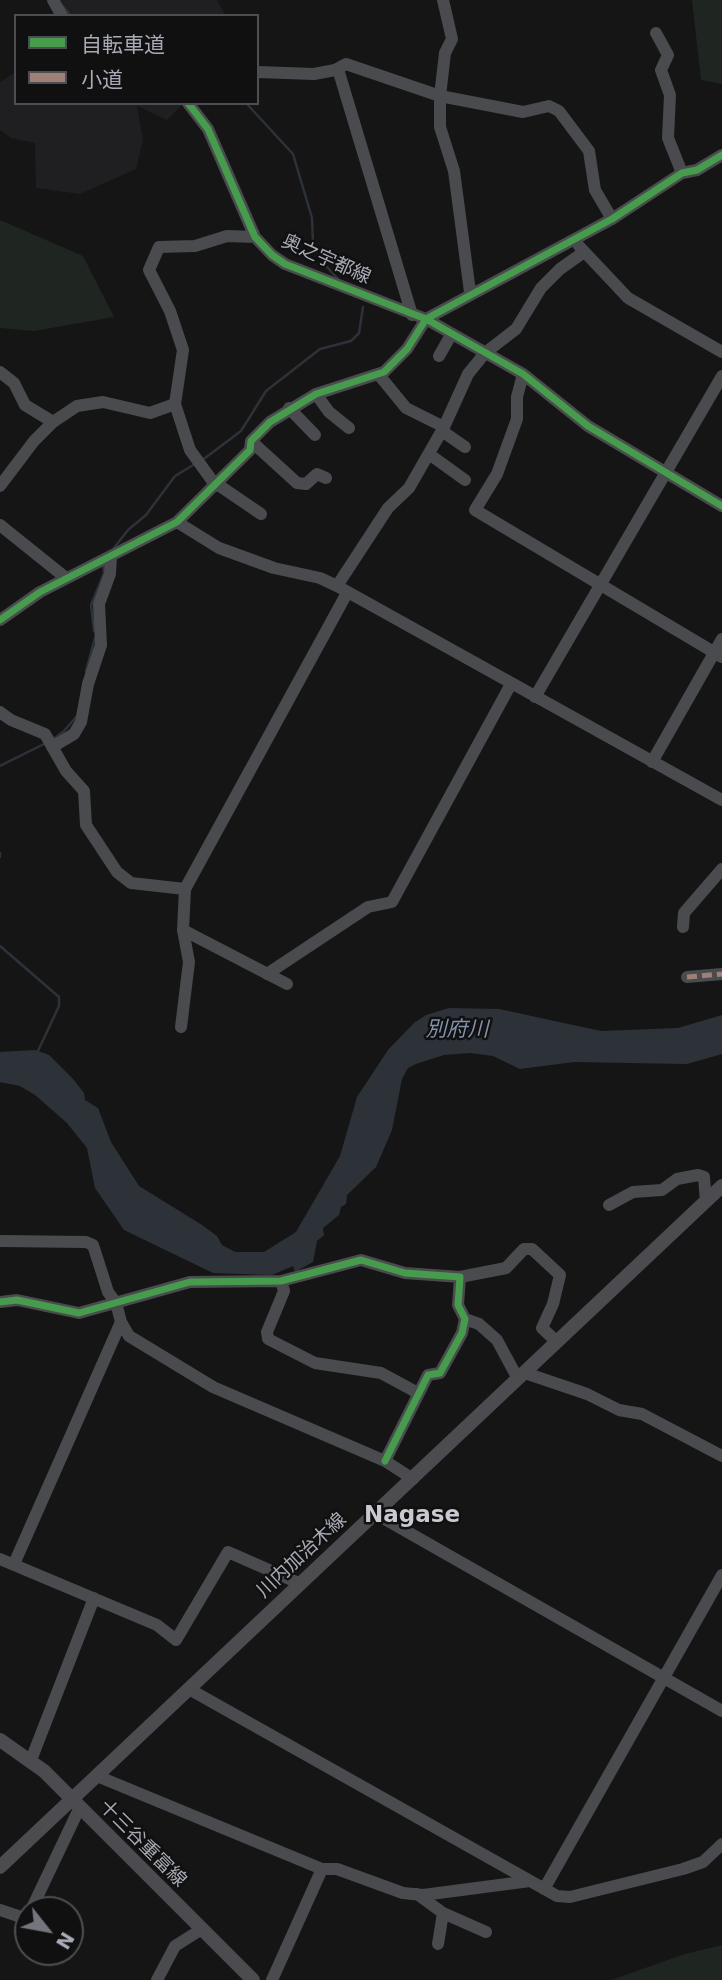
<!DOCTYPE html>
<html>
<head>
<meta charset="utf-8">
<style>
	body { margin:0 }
	#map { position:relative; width:722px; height:1980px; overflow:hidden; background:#151516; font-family:"DejaVu Sans","Noto Sans JP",sans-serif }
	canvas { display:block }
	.legend { position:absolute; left:14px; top:14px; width:245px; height:91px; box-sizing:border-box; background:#101011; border:2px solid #4d4e53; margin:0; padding:9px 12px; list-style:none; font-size:21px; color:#a8aab5 }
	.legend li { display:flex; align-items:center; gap:14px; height:35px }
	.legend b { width:35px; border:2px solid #4d4e53 }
	.north { position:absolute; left:14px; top:1896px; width:70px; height:70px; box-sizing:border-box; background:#101011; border:2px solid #4d4e53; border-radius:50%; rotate:121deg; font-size:19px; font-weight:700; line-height:28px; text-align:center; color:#a8aab5 }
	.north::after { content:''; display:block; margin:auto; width:24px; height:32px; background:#75767d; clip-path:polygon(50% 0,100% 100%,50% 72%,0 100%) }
</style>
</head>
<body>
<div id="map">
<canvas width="722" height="1980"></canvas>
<ul class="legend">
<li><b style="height:9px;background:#469c4c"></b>自転車道</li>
<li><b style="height:9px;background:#9e8076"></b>小道</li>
</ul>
<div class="north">N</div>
</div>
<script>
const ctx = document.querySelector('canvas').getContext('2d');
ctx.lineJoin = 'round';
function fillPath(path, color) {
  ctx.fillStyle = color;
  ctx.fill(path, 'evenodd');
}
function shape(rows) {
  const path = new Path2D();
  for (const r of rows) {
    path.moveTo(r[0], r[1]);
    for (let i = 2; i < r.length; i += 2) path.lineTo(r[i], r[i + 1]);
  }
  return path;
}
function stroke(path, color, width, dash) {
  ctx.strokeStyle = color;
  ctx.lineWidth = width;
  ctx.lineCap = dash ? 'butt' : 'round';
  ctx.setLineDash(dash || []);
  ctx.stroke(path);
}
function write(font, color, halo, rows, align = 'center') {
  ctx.font = font + ' "DejaVu Sans","Noto Sans JP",sans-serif';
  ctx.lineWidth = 5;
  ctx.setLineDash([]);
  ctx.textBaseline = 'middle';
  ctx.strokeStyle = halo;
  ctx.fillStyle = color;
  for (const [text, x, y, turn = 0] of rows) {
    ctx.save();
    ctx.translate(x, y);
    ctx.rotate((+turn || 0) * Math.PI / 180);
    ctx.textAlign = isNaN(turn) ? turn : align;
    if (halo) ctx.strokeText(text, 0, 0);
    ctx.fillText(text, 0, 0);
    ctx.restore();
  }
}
fillPath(shape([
	[57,0,217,0,226,16,68,16],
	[16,72,16,103,182,105,167,120,137,106,143,140,136,169,80,194,36,188,35,143,11,138,0,130,0,82]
]), '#1f1f21');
fillPath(shape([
	[692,0,722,0,722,84,701,80],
	[0,220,83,256,114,317,34,331,0,328],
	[722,1945,722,1980,611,1980,685,1954]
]), '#1f2521');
fillPath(shape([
	[449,1008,499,1009,601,1031,678,1028,722,1015,722,1054,687,1064,574,1062,520,1069,493,1056,470,1053,444,1055,416,1064,408,1068,402,1079,392,1130,376,1167,347,1195,346,1204,341,1207,339,1215,323,1228,324,1235,317,1241,313,1262,295,1272,293,1266,272,1275,213,1273,124,1230,95,1188,87,1148,67,1123,35,1095,20,1086,0,1082,0,1052,35,1050,49,1055,73,1079,84,1093,85,1100,98,1108,111,1142,139,1186,202,1225,217,1236,222,1245,235,1252,264,1252,296,1232,340,1156,357,1097,388,1050,414,1023,426,1015]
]), '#2d3239');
stroke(shape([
	[63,6,71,16],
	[246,103,293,154,312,218,313,243,326,266,339,280],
	[201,461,241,431,266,391,320,349,351,341,359,333,363,307],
	[114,548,128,530,146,515,175,476,195,464],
	[94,631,91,605,104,573,103,563],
	[86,671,95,638],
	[52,740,64,731,77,716],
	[0,766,46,743],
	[0,853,0,857],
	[0,946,59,997,59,1006,37,1053]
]), '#2d3239', 2.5);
stroke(shape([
	[53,0,62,16],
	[443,0,452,39,445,53,440,96,440,127,454,171,470,292],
	[656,33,668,55,661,70,670,95,668,138,682,173],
	[338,69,412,315],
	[257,72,314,74,335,70,346,64,440,96,523,112,549,106,559,111,589,151,595,190,612,219],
	[188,103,208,129,255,237,272,255,285,264,426,319,523,374,588,426,722,506],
	[579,246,628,298,722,352],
	[439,356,451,335],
	[0,372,14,383,25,405,53,422],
	[523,374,517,397,517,419,497,474,475,510,722,657],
	[379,375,406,408,444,427],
	[316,394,329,412,349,428],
	[289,408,315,435],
	[442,431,465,447],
	[251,441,297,483,306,484,317,474,326,478],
	[429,454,465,480],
	[217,484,261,514],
	[0,486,34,441,53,422,77,406,103,402,150,413,175,404],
	[216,486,190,450,175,404,183,350,170,311,149,270,159,247,195,246,227,236,255,237],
	[177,522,219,548,274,568,320,578,337,586,722,800],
	[0,525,66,578],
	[337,586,388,508,409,488,444,427,468,374,485,353,516,329,541,288,560,269,584,252],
	[0,620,40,592,177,522,250,450,251,441,270,422,316,394,384,372,407,349,426,319,612,219,682,173,697,170,722,155],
	[535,697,722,376],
	[0,712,11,720,45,734,66,771,84,791,86,825,117,872,131,883,185,889],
	[52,747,74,734,81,722,88,684,101,645,99,604,110,574,111,556],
	[652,762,722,639],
	[683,927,684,913,722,869],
	[183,930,287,984],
	[267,974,368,907,392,902,511,684],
	[687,977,722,974],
	[181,1027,189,962,183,930,185,889,347,593],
	[609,1205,633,1192,662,1190,677,1179,698,1175,704,1177,706,1202],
	[0,1241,86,1242,93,1245,108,1292,116,1303,121,1322,129,1336,213,1387,385,1461,413,1479],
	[460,1277,506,1268,524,1249,532,1249,560,1275,553,1304,542,1328,557,1342],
	[281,1281,284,1291,267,1332,268,1339,315,1363,381,1373,418,1393],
	[0,1302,17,1300,79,1313,190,1282,281,1281,361,1260,405,1273,460,1277,458,1305,465,1319,462,1333,440,1373,428,1375,385,1461],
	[465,1319,479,1324,497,1340,518,1379],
	[525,1373,587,1394,619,1410,642,1414,722,1456],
	[376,1514,722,1711],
	[0,1559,157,1625,176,1640,228,1552,301,1584],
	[14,1564,121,1322],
	[189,1689,557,1896,570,1897,683,1869,703,1862,722,1844],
	[31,1760,94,1598],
	[97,1776,322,1869,337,1869,403,1893,423,1895,530,1881],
	[544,1889,722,1575],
	[417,1894,443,1913,486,1932],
	[0,1910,24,1918,28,1916],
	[31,1910,79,1809],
	[438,1944,443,1913],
	[157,1980,175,1946,202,1929],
	[272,1980,322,1869]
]), '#4a4b4e', 12);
stroke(shape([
	[0,1740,44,1771,253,1980],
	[0,1867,722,1186]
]), '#4c4c50', 14);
stroke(shape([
	[687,977,722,974]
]), '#9e8076', 5, [10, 5]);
stroke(shape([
	[188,103,208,129,255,237,272,255,285,264,426,319,523,374,588,426,722,506],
	[0,620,40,592,177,522,250,450,251,441,270,422,316,394,384,372,407,349,426,319,612,219,682,173,697,170,722,155],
	[0,1302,17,1300,79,1313,190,1282,281,1281,361,1260,405,1273,460,1277,458,1305,465,1319,462,1333,440,1373,428,1375,385,1461]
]), '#469c4c', 7);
write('19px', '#a8aab5', '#101011', [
	["奥之宇都線",326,260,24],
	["川内加治木線",302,1556,-43],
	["十三谷重富線",142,1844,45]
]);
write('italic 21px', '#8392ac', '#101011', [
	["別府川",457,1031]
]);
write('bold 23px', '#c8c9d1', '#101011', [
	["Nagase",412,1516]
]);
</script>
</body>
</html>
